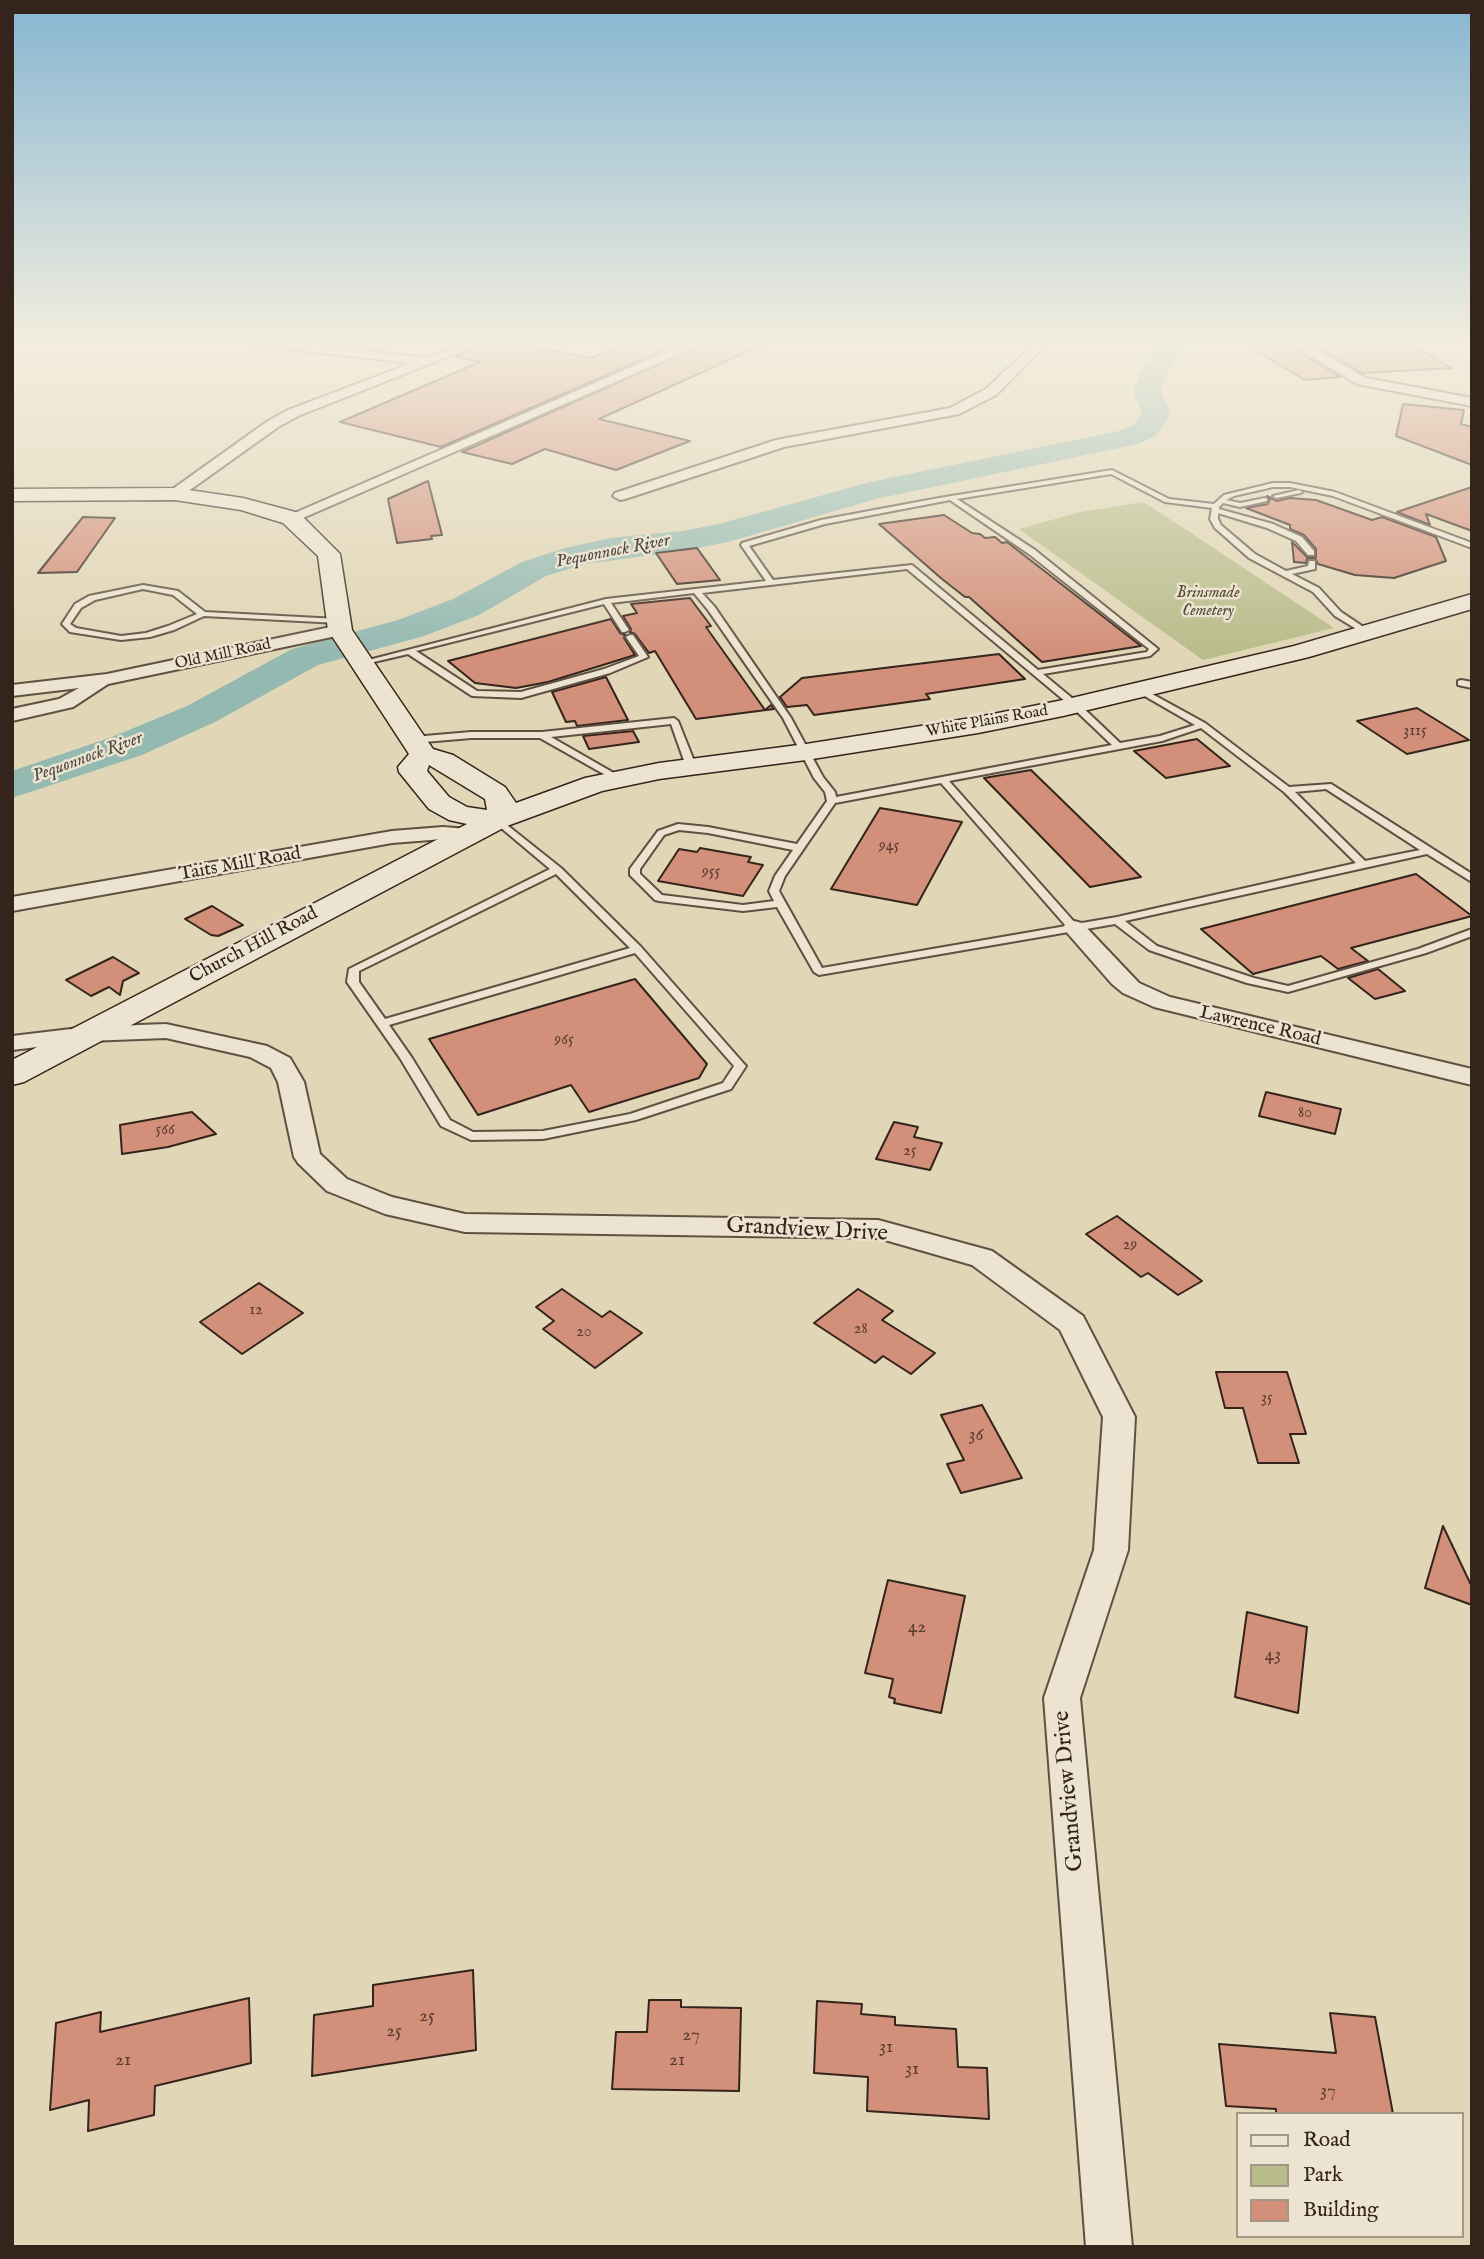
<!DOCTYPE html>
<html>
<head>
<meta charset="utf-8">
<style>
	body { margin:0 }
	#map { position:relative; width:1484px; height:2259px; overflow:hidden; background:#e1d6b6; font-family:"IM FELL English",serif }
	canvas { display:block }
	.frame { position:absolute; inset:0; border:14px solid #35241c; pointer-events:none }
	.legend { position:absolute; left:1236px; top:2112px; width:228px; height:126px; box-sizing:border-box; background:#ece4d0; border:2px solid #a39788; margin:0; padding:9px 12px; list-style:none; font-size:21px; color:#35241c }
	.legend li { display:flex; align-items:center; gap:14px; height:35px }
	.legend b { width:35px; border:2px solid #a39788 }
</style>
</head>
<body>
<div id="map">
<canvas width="1484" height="2259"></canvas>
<div class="frame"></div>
<ul class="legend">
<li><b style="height:9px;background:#ece4d0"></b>Road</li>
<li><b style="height:19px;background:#b8bc8a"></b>Park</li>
<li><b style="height:19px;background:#d28f79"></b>Building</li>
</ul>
</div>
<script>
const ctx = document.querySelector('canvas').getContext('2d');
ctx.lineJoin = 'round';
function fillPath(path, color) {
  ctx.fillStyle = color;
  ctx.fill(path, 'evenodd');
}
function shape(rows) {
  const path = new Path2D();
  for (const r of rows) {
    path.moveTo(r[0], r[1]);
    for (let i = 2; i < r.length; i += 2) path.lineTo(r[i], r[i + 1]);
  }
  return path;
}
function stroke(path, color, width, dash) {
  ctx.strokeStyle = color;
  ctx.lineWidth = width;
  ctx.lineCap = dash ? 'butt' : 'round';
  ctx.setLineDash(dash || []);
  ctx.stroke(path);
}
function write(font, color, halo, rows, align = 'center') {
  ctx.font = font + ' "IM FELL English",serif';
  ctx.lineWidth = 5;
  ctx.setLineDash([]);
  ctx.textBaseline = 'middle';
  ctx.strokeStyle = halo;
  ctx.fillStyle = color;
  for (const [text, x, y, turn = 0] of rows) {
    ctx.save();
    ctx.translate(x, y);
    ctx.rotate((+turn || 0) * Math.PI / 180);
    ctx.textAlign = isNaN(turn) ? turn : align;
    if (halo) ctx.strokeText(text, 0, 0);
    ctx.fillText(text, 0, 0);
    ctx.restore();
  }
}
fillPath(shape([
	[1143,502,1182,527,1334,628,1203,660,1019,529,1081,512]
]), '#b8bc8a');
fillPath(shape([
	[1162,341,1188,341,1166,373,1161,392,1170,412,1167,420,1155,436,1138,444,876,499,728,542,682,551,585,564,546,576,479,615,424,636,318,665,215,722,142,755,12,798,12,771,112,737,187,706,292,649,398,620,453,599,522,562,565,548,611,538,682,531,723,523,870,482,1119,431,1135,424,1139,418,1142,412,1133,392,1140,373,1162,341]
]), '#94b9b1');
const building = shape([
	[490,341,505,341,592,358,630,341,685,341,441,447,340,422,480,362,456,357,490,341],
	[711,341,771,341,599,419,690,441,616,470,545,449,512,464,462,452,711,341],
	[1405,341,1452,368,1362,373,1308,342,1405,341],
	[1285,344,1340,377,1305,380,1248,346,1285,344],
	[1403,404,1464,410,1461,424,1472,427,1472,465,1396,436,1403,404],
	[428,481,442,535,431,536,432,539,397,543,388,499,428,481],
	[1472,487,1472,531,1426,514,1430,525,1397,512,1472,487],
	[1267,496,1277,501,1290,498,1316,500,1372,520,1382,517,1436,537,1446,561,1394,578,1355,575,1318,564,1315,558,1307,559,1306,563,1294,562,1292,542,1308,558,1316,557,1316,549,1304,535,1290,529,1290,525,1246,508,1268,504,1270,499,1267,496],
	[944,515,972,533,980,534,985,538,995,537,1002,543,1007,542,1141,646,1042,662,969,597,965,597,942,579,879,524,944,515],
	[83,517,115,518,77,572,38,573,83,517],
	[697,548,720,580,677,584,656,553,697,548],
	[690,598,711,626,706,627,765,710,771,705,774,709,696,719,655,651,649,653,635,634,630,632,631,629,623,616,637,613,631,604,690,598],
	[611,619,620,633,625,635,624,638,635,655,548,682,516,688,475,683,448,661,611,619],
	[999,654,1025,679,926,694,930,699,814,715,807,705,787,707,780,697,802,678,999,654],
	[606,677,628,720,577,726,575,721,566,722,552,692,606,677],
	[1417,708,1469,740,1407,754,1357,721,1417,708],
	[633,731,639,742,589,749,583,736,633,731],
	[1197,739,1230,766,1166,778,1134,751,1197,739],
	[1031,770,1141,877,1090,887,984,778,1031,770],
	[880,808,962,822,917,905,831,889,880,808],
	[700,848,751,857,748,862,763,865,743,896,658,881,679,849,697,852,700,848],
	[1416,874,1472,916,1351,948,1368,961,1338,969,1321,956,1253,974,1201,929,1416,874],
	[212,906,243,925,218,936,211,935,185,919,212,906],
	[113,957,139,973,123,981,120,995,109,987,91,996,66,980,113,957],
	[1378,969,1405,991,1375,999,1348,978,1378,969],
	[635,979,707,1064,699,1078,589,1112,571,1085,478,1115,429,1039,635,979],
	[1266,1092,1341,1109,1335,1134,1259,1116,1266,1092],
	[192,1112,216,1134,168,1147,122,1154,120,1125,192,1112],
	[894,1122,918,1127,914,1137,942,1143,930,1170,876,1159,894,1122],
	[1117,1216,1202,1281,1178,1295,1148,1273,1141,1277,1086,1234,1117,1216],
	[259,1283,303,1313,242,1354,200,1322,259,1283],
	[562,1289,602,1317,610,1311,642,1333,595,1368,543,1329,554,1321,536,1307,562,1289],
	[858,1289,893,1311,882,1320,935,1353,911,1374,883,1356,875,1363,814,1323,858,1289],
	[1216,1372,1287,1372,1306,1434,1290,1434,1299,1463,1258,1463,1243,1408,1225,1408,1216,1372],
	[982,1405,1022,1478,961,1493,947,1464,964,1460,941,1415,982,1405],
	[1443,1526,1472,1587,1472,1605,1425,1588,1443,1526],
	[888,1580,965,1596,941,1713,894,1703,895,1699,889,1697,893,1679,865,1673,888,1580],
	[1247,1612,1307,1627,1298,1713,1235,1697,1247,1612],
	[473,1970,476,2050,312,2076,314,2015,373,2006,373,1985,473,1970],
	[249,1998,251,2063,155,2086,154,2115,88,2131,89,2100,50,2110,56,2023,101,2012,100,2032,249,1998],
	[649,2000,681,2000,681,2007,741,2008,739,2091,612,2089,616,2032,647,2032,649,2000],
	[817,2001,862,2004,861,2014,895,2017,895,2025,956,2029,958,2067,987,2068,989,2119,867,2111,868,2077,814,2073,817,2001],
	[1330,2013,1375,2017,1393,2114,1276,2114,1276,2109,1226,2106,1219,2044,1336,2053,1330,2013]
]);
fillPath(building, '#d28f79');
stroke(building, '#35241c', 2);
const lane = shape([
	[1112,470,1169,499,1214,504,1224,495,1273,483,1290,483,1335,492,1472,543,1472,548,1333,496,1290,487,1273,487,1234,496,1226,500,1240,503,1265,498,1267,499,1267,501,1240,507,1223,503,1219,507,1219,509,1273,524,1302,537,1314,551,1314,555,1308,555,1296,541,1267,528,1218,513,1218,519,1221,525,1255,554,1286,571,1308,566,1309,561,1315,561,1315,569,1292,574,1319,588,1341,612,1371,632,1372,634,1368,636,1335,616,1313,592,1249,558,1215,528,1210,519,1212,508,1165,502,1111,474,957,499,1035,550,1158,649,1150,656,1043,674,1078,703,1120,743,1160,736,1195,725,1136,691,1143,689,1205,723,1289,787,1331,784,1472,874,1472,882,1427,854,1125,921,1157,946,1254,978,1288,986,1418,949,1472,929,1472,936,1426,953,1288,992,1247,983,1149,950,1115,924,819,975,814,972,777,907,743,911,659,901,655,900,630,875,630,869,658,831,678,824,708,827,797,844,827,801,825,792,814,778,783,718,708,610,694,593,611,603,629,630,625,632,622,632,604,604,416,651,477,691,521,692,604,669,639,656,626,637,630,635,633,635,648,657,610,673,521,698,472,696,408,654,361,665,357,663,606,599,766,581,741,545,742,543,821,520,939,498,1112,470],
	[950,500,1029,554,1149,649,1147,652,1038,670,912,565,773,580,749,546,825,524,950,500],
	[907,569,1072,707,1112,745,836,797,835,792,823,777,791,718,714,606,702,593,907,569],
	[1201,728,1284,792,1356,863,1117,917,1076,924,949,781,1162,741,1201,728],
	[941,783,1066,926,822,968,779,891,785,876,835,803,941,783],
	[1326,789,1420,850,1365,861,1295,792,1326,789],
	[679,830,708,833,793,850,775,876,769,891,774,901,743,905,662,895,640,874,640,869,664,835,679,830],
	[1299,490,1302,492,1301,493,1276,498,1273,496,1299,490],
	[143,585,178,591,205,612,338,619,342,621,338,623,204,616,174,630,150,637,121,640,70,632,62,624,75,604,89,596,143,585],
	[143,589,173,595,197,614,168,626,146,633,121,636,76,628,70,624,81,608,95,600,143,589],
	[1461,680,1472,682,1472,688,1458,685,1458,681,1461,680],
	[674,718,678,721,696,766,694,768,691,769,686,766,671,724,551,737,619,776,619,780,616,781,540,738,471,738,413,743,409,740,413,737,471,732,542,732,674,718],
	[497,817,561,868,641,947,744,1064,746,1066,731,1089,636,1120,543,1139,471,1140,441,1126,400,1058,347,982,349,969,550,869,494,822,492,820,497,817],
	[556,874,630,948,385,1019,359,982,359,971,556,874],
	[635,953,734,1066,723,1083,630,1114,543,1131,473,1132,450,1120,412,1058,389,1025,635,953]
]);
const street = shape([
	[245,341,284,341,427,358,471,341,488,341,298,416,278,427,180,497,170,497,168,494,170,491,268,421,288,410,412,363,251,345,245,341],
	[692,341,709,341,296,521,291,523,283,518,692,341],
	[1037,341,1050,341,996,395,959,414,784,447,625,499,620,500,613,496,615,493,776,440,950,408,986,389,1037,341],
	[1286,341,1301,341,1366,378,1472,398,1472,406,1357,384,1286,341],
	[1461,341,1472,341,1472,348,1468,347,1461,341],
	[340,625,346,626,349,630,346,634,108,684,73,707,12,721,12,709,59,699,79,688,12,696,12,685,107,674,340,625],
	[443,827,468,829,475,831,478,835,475,839,468,841,443,839,392,843,12,911,12,897,392,831,443,827],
	[1074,921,1082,923,1139,983,1170,997,1472,1069,1472,1085,1154,1007,1123,993,1112,984,1063,928,1066,923,1074,921],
	[166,1024,267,1046,290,1058,304,1082,320,1154,347,1179,392,1197,465,1214,878,1220,992,1251,1083,1316,1135,1417,1128,1550,1080,1698,1132,2247,1086,2247,1044,1698,1094,1550,1103,1417,1060,1330,972,1265,878,1238,465,1232,385,1214,327,1191,298,1163,294,1157,278,1082,271,1068,250,1057,166,1038,88,1041,12,1050,12,1036,88,1027,166,1024]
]);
const secondary = shape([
	[175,488,243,498,299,513,340,554,352,630,433,749,453,755,505,787,516,803,585,778,659,763,806,744,978,717,1063,700,1294,646,1472,594,1472,609,1309,657,1063,716,978,733,806,760,659,779,602,791,507,826,24,1082,12,1085,12,1060,467,824,449,820,429,809,399,772,398,767,409,754,328,630,318,556,283,523,241,510,175,500,12,501,12,489,175,488],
	[429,765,485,799,487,810,467,807,449,797,427,771,429,765]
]);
stroke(lane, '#605042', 4);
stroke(street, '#605042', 4);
stroke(secondary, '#35241c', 3);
fillPath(lane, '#ece4d0');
fillPath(street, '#ece4d0');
fillPath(secondary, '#ece4d0');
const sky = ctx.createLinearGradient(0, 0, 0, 657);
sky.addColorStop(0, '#86b6d2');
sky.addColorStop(0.52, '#f2edde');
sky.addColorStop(1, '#f2edde00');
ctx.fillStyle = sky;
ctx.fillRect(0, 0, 1484, 657);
write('italic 16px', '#564a38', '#ece4d0', [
	["Brinsmade",1208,594],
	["Cemetery",1208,612]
]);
write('16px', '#35241c', '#ece4d0', [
	["Old Mill Road",223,655,-12],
	["White Plains Road",987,722,-10]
]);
write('16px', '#5c3f33', null, [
	["3115",1415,732],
	["945",889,847],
	["955",711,873],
	["965",564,1041],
	["80",1305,1114],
	["566",165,1131],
	["25",910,1152],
	["29",1130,1246],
	["12",256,1311],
	["28",861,1330],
	["20",584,1333],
	["35",1267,1399]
]);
write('italic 18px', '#4d4941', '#ece4d0', [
	["Pequonnock River",613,552,-11],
	["Pequonnock River",88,758,-20]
]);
write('19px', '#35241c', '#ece4d0', [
	["Taits Mill Road",240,865,-10],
	["Church Hill Road",254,946,-28],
	["Lawrence Road",1260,1027,13]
]);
write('19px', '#5c3f33', null, [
	["36",976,1436],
	["42",917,1628],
	["43",1273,1656],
	["25",427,2017],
	["25",394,2032],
	["27",691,2036],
	["31",886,2048],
	["21",123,2061],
	["21",677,2061],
	["31",912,2070],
	["37",1328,2092]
]);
write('23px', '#35241c', '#ece4d0', [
	["Grandview Drive",807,1231,3],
	["Grandview Drive",1070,1791,-95]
]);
</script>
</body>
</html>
